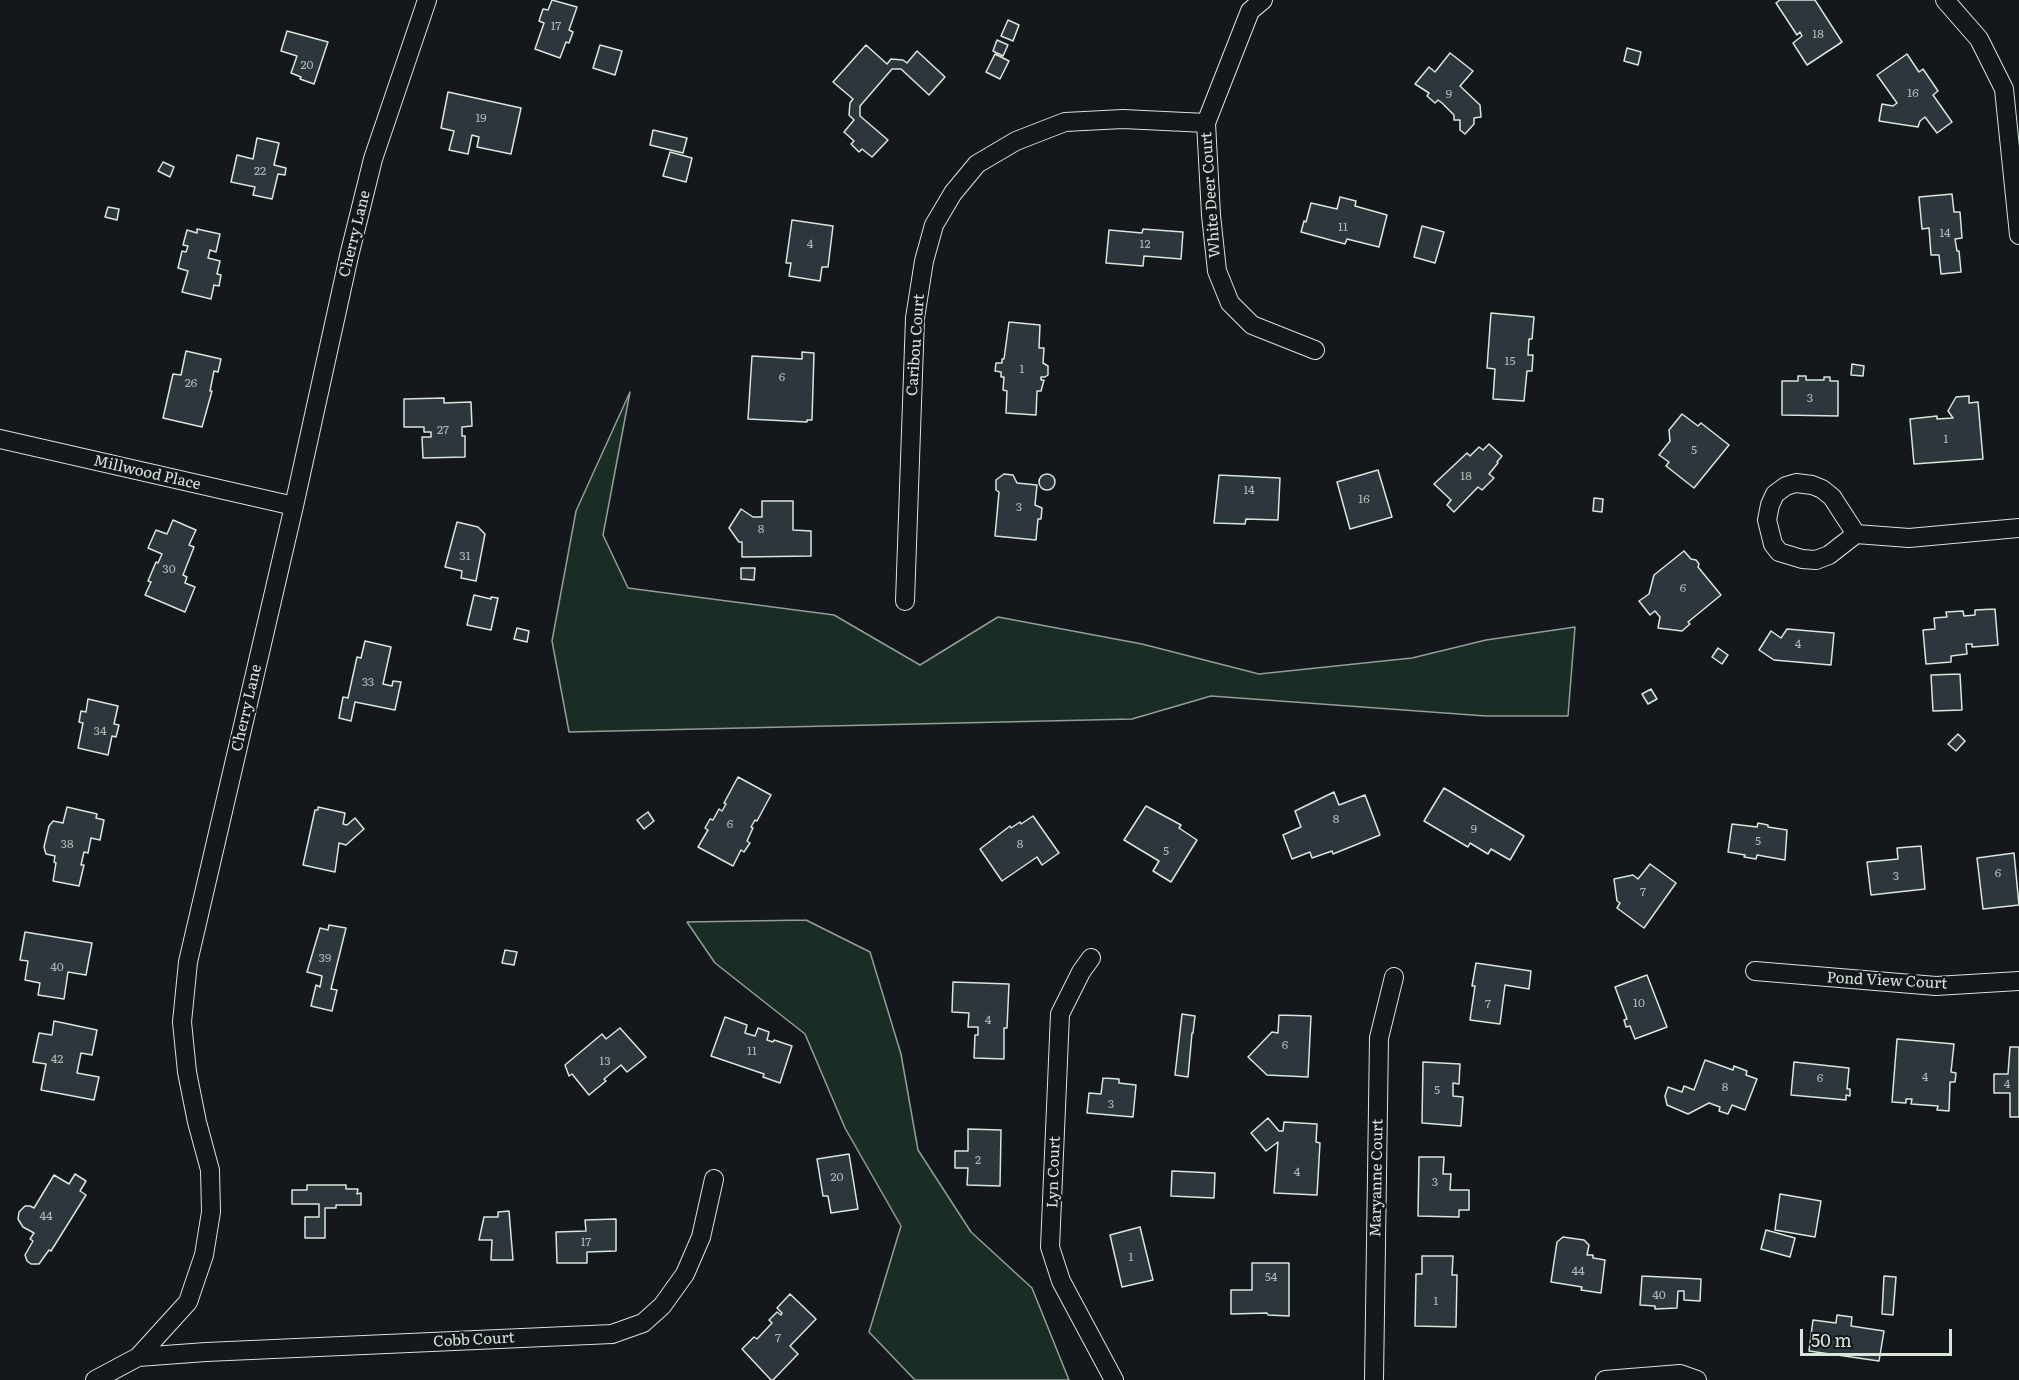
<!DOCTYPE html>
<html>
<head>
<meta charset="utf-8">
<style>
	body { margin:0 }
	#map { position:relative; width:2019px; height:1380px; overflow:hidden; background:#14181c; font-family:Literata,serif }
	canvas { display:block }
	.scale { position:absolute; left:1800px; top:1329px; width:152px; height:27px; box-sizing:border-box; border:3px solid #d8e6dc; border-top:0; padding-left:8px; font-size:18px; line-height:21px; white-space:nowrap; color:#d8e6dc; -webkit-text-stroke:4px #14181c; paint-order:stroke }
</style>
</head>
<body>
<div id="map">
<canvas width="2019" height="1380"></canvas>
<div class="scale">50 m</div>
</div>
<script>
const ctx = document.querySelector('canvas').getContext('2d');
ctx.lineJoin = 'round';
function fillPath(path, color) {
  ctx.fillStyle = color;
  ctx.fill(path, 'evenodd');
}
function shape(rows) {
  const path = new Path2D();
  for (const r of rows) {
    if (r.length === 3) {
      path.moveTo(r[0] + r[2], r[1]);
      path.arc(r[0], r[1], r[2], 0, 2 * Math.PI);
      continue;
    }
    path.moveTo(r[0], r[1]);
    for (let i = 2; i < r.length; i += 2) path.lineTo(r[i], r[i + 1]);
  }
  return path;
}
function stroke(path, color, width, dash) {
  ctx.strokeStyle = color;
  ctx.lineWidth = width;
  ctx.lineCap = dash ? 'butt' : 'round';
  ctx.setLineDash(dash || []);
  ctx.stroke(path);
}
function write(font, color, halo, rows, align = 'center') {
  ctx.font = font + ' Literata,serif';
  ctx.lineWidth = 4.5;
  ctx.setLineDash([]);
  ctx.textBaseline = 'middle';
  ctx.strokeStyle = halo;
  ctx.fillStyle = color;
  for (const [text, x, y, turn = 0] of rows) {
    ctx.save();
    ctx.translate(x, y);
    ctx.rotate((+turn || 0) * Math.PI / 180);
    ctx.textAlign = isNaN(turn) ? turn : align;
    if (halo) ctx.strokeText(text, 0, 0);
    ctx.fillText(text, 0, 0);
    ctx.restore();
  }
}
const green = shape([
	[630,392,603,535,628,588,834,615,920,665,998,617,1142,644,1259,674,1412,658,1486,640,1575,627,1568,716,1486,716,1211,696,1132,719,569,732,552,641,576,511,630,392],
	[806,920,870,952,901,1054,918,1150,971,1232,1032,1288,1069,1380,915,1380,869,1332,901,1226,845,1128,805,1034,715,963,687,922,806,920]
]);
fillPath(green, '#1a2d24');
stroke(green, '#939e99', 1.5);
const building = shape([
	[552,0,577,7,569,30,573,32,569,43,566,42,560,58,535,49,544,23,539,21,543,9,548,10,552,0],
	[1780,0,1815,0,1842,42,1807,65,1793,43,1802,36,1800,32,1797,35,1776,3,1780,0],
	[1008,20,1019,25,1013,41,1001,36,1008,20],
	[287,31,328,42,314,84,300,79,301,77,291,73,297,56,281,51,287,31],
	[997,40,1008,45,1003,56,993,51,997,40],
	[600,45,622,51,615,75,593,68,600,45],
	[866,45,887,64,891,59,903,60,907,63,917,51,945,77,929,95,901,69,892,69,860,106,860,116,888,140,872,157,862,149,859,152,851,144,854,141,844,132,854,120,849,115,850,103,853,99,833,82,866,45],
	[1627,48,1641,52,1638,65,1624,61,1627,48],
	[1450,53,1473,71,1460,86,1480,105,1481,117,1474,118,1474,124,1465,134,1460,130,1460,120,1454,120,1454,115,1442,103,1438,100,1435,103,1427,96,1429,93,1415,84,1429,67,1435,72,1450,53],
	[995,54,1009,61,1000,79,986,72,995,54],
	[1907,54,1919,72,1923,69,1938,91,1933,95,1952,122,1937,133,1925,117,1920,121,1918,127,1879,121,1882,104,1893,106,1897,103,1877,75,1907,54],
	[448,92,521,108,511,154,477,147,479,137,472,135,468,154,449,150,454,131,441,128,448,92],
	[653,130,687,138,683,153,650,145,653,130],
	[257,138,279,143,274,165,286,168,285,175,278,174,272,199,253,195,255,187,231,182,237,155,253,159,257,138],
	[670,152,692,158,686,182,663,176,670,152],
	[163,162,174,167,170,177,158,171,163,162],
	[1952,194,1954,212,1960,212,1962,238,1955,239,1957,251,1959,251,1961,272,1941,274,1939,255,1931,255,1929,228,1922,229,1919,197,1952,194],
	[1340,197,1356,201,1355,206,1387,215,1379,247,1347,239,1345,244,1301,232,1304,221,1306,222,1311,203,1337,209,1340,197],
	[108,207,119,209,117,220,105,217,108,207],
	[792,220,833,226,828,267,822,267,820,281,789,276,791,263,786,263,792,220],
	[1422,226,1444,232,1435,263,1414,257,1422,226],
	[197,229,220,234,216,252,210,250,208,258,220,261,217,274,221,275,219,286,214,285,211,299,182,292,188,271,178,268,182,251,186,252,188,246,183,245,187,230,197,233,197,229],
	[1143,229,1183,232,1181,259,1144,256,1143,266,1106,263,1109,230,1142,233,1143,229],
	[1491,313,1534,317,1532,339,1529,339,1528,355,1533,355,1532,371,1527,371,1524,401,1493,399,1495,369,1487,368,1491,313],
	[1009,322,1040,325,1039,348,1044,348,1043,363,1048,366,1048,375,1045,377,1041,377,1041,380,1044,380,1041,391,1037,391,1036,415,1006,413,1007,391,1003,390,1004,377,1001,377,1001,372,995,371,996,363,1002,363,1002,359,1004,359,1009,322],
	[186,351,221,359,218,372,214,371,210,391,212,391,202,427,163,418,173,374,181,375,186,351],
	[802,352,814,353,812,420,807,420,807,422,748,419,752,356,802,359,802,352],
	[1852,364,1864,366,1863,376,1851,375,1852,364],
	[1798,376,1806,376,1806,380,1824,380,1824,377,1830,377,1830,381,1838,381,1838,416,1782,415,1782,381,1798,381,1798,376],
	[1969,396,1969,403,1978,402,1983,459,1914,464,1910,419,1937,416,1937,419,1953,418,1948,411,1956,397,1969,396],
	[444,398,444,403,471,402,472,426,462,427,462,436,465,436,465,457,423,458,422,437,431,437,431,432,424,432,424,427,404,427,404,399,444,398],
	[1682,414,1698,426,1701,423,1729,445,1694,488,1666,466,1669,462,1659,455,1670,441,1669,430,1682,414],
	[1489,444,1502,456,1497,462,1498,463,1489,474,1494,478,1482,490,1478,487,1454,512,1447,505,1451,500,1434,484,1467,453,1470,456,1479,447,1483,450,1489,444],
	[1378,470,1392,517,1350,529,1337,482,1378,470],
	[1047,482,8],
	[1004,474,1013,475,1017,483,1037,485,1035,505,1042,508,1041,519,1038,519,1036,540,995,536,999,492,996,490,996,480,1004,474],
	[1219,475,1280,478,1278,520,1246,519,1245,524,1214,523,1219,475],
	[1594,498,1603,499,1602,512,1593,511,1594,498],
	[762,501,793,501,793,530,811,531,811,556,742,557,742,542,739,542,729,528,741,509,753,517,762,517,762,501],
	[173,520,196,530,189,545,194,547,183,575,187,577,185,583,195,587,185,612,145,595,151,582,148,581,156,562,158,563,162,554,148,548,156,530,167,534,173,520],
	[457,522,478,527,485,534,476,581,461,578,462,571,445,567,457,522],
	[1684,551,1691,559,1696,560,1699,564,1698,567,1721,595,1688,622,1690,624,1682,631,1658,628,1660,617,1655,611,1650,615,1639,601,1649,594,1654,575,1684,551],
	[741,568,755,568,754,580,741,579,741,568],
	[474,595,491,599,491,597,498,598,491,630,467,625,474,595],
	[1995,609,1998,645,1972,647,1972,644,1966,644,1967,654,1951,656,1951,662,1926,664,1923,630,1935,629,1934,618,1947,617,1946,612,1963,611,1964,616,1975,615,1975,610,1995,609],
	[517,628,529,631,527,642,514,639,517,628],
	[1787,629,1834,633,1831,665,1774,660,1759,650,1771,631,1781,638,1787,629],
	[365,641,391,647,383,684,392,686,393,681,401,682,395,710,355,702,351,721,339,718,343,697,348,698,357,657,361,658,365,641],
	[1718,648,1728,655,1722,664,1712,657,1718,648],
	[1960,674,1962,710,1933,711,1931,675,1960,674],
	[1651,689,1657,699,1648,704,1642,694,1651,689],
	[88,699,118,706,114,724,119,725,116,737,112,736,108,755,78,748,83,723,79,722,81,711,86,712,88,699],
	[1958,734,1965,741,1956,751,1948,744,1958,734],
	[738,777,771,795,757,821,755,820,751,827,753,828,747,841,750,843,744,852,741,850,733,866,698,847,708,830,705,828,710,819,713,820,719,809,722,811,726,804,724,803,738,777],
	[1444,788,1524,836,1510,860,1491,849,1488,854,1470,843,1468,847,1424,821,1444,788],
	[1334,792,1339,805,1365,795,1380,835,1333,854,1332,851,1312,858,1310,852,1292,859,1283,835,1301,827,1295,811,1334,792],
	[1146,806,1181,825,1179,828,1197,840,1171,882,1153,871,1159,861,1124,840,1146,806],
	[67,807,97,814,96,818,104,820,100,840,91,838,88,853,84,852,81,865,84,865,79,886,53,881,56,863,54,862,55,856,46,854,44,847,49,826,53,821,63,823,67,807],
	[318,807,345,813,343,824,347,825,355,818,364,829,346,845,339,843,335,872,303,865,315,810,318,810,318,807],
	[648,812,654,821,644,829,637,820,648,812],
	[1033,816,1059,853,1042,865,1037,857,1002,881,980,849,1010,826,1011,828,1020,822,1021,824,1033,816],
	[1758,823,1768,825,1768,827,1787,830,1785,860,1757,855,1756,859,1744,857,1745,855,1728,852,1732,824,1757,827,1758,823],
	[1921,846,1925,889,1871,895,1867,862,1898,859,1897,848,1921,846],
	[2014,853,2019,905,1983,909,1977,858,2014,853],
	[1650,864,1676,883,1644,928,1617,908,1620,903,1617,901,1614,879,1633,875,1638,879,1650,864],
	[329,925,346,928,331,989,337,990,332,1011,311,1006,316,985,320,987,322,976,307,972,320,928,328,930,329,925],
	[25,932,92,943,86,975,68,972,64,999,38,995,40,983,25,980,28,961,20,960,25,932],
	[505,950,517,952,514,965,502,963,505,950],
	[1476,963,1531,971,1529,989,1505,985,1500,1024,1470,1020,1475,986,1472,986,1476,963],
	[1647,975,1667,1027,1635,1039,1630,1026,1626,1027,1624,1020,1627,1019,1615,987,1647,975],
	[953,982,1009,984,1007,1028,1004,1028,1004,1059,974,1058,975,1035,978,1035,978,1027,968,1027,969,1013,952,1012,953,982],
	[1182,1014,1195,1016,1193,1033,1192,1033,1188,1077,1175,1075,1182,1014],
	[1279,1015,1311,1016,1308,1077,1267,1075,1248,1057,1272,1032,1278,1033,1279,1015],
	[725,1017,747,1025,745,1033,755,1036,758,1028,769,1032,767,1040,773,1042,774,1040,792,1046,780,1083,763,1077,764,1074,711,1056,725,1017],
	[54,1021,97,1030,92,1055,81,1053,77,1073,99,1077,94,1100,41,1090,46,1064,33,1062,39,1033,52,1035,54,1021],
	[620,1028,646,1057,627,1072,621,1065,604,1079,606,1081,589,1095,572,1074,569,1076,565,1065,602,1034,606,1039,620,1028],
	[1897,1039,1954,1044,1951,1072,1956,1073,1955,1082,1950,1082,1949,1111,1937,1110,1938,1106,1911,1104,1912,1099,1906,1099,1906,1103,1892,1102,1897,1039],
	[2010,1047,2019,1047,2019,1117,2010,1117,2010,1093,1994,1093,1994,1074,2008,1074,2010,1047],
	[1705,1060,1733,1070,1734,1066,1747,1071,1746,1075,1757,1079,1745,1110,1732,1105,1728,1114,1719,1111,1720,1107,1709,1103,1688,1114,1667,1105,1665,1096,1668,1087,1682,1092,1684,1086,1694,1090,1705,1060],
	[1423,1062,1460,1064,1459,1084,1453,1083,1453,1096,1463,1097,1461,1126,1422,1123,1423,1062],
	[1794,1062,1849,1068,1847,1089,1850,1089,1850,1096,1846,1095,1846,1100,1791,1095,1794,1062],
	[1103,1078,1119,1079,1119,1083,1136,1085,1133,1117,1087,1113,1089,1093,1101,1094,1103,1078],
	[1268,1118,1279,1131,1283,1131,1284,1122,1317,1124,1316,1142,1320,1143,1317,1195,1274,1193,1278,1142,1266,1151,1251,1133,1268,1118],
	[968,1129,1001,1130,1000,1186,967,1185,968,1168,955,1168,955,1151,968,1151,968,1129],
	[849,1154,858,1209,831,1213,828,1196,823,1196,817,1159,849,1154],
	[1419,1157,1444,1157,1443,1174,1451,1174,1450,1190,1469,1190,1469,1210,1459,1210,1459,1217,1418,1216,1419,1157],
	[1172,1171,1215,1173,1214,1198,1171,1196,1172,1171],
	[75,1174,86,1181,80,1191,86,1195,51,1251,49,1250,39,1264,31,1264,27,1261,25,1255,33,1241,30,1239,34,1233,23,1227,18,1219,19,1212,25,1206,30,1206,34,1208,54,1175,69,1184,75,1174],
	[307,1185,346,1185,346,1189,358,1189,357,1194,361,1193,361,1205,336,1205,336,1208,325,1208,325,1238,305,1238,305,1217,319,1217,319,1204,292,1204,292,1190,307,1190,307,1185],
	[1780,1194,1821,1201,1815,1237,1775,1230,1780,1194],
	[509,1211,513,1260,491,1260,492,1240,479,1240,484,1217,498,1217,498,1212,509,1211],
	[616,1219,616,1251,587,1252,587,1263,557,1263,556,1232,586,1231,585,1220,616,1219],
	[1140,1227,1153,1280,1122,1287,1110,1235,1140,1227],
	[1766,1230,1795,1238,1790,1257,1761,1249,1766,1230],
	[1563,1237,1584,1240,1589,1245,1587,1255,1593,1255,1593,1258,1605,1260,1601,1293,1581,1290,1582,1287,1551,1282,1557,1242,1563,1237],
	[1422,1256,1453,1256,1452,1275,1457,1275,1456,1327,1415,1326,1416,1274,1422,1274,1422,1256],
	[1252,1263,1289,1263,1289,1316,1268,1315,1267,1313,1231,1314,1231,1290,1252,1290,1252,1263],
	[1642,1276,1701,1279,1700,1301,1684,1300,1684,1291,1678,1291,1677,1308,1655,1309,1655,1306,1640,1305,1642,1276],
	[1884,1276,1896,1277,1893,1315,1882,1314,1884,1276],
	[790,1294,816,1319,790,1346,798,1354,773,1380,771,1380,742,1349,754,1337,757,1339,772,1323,769,1320,777,1312,781,1315,782,1313,777,1308,790,1294],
	[1837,1315,1852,1317,1851,1326,1884,1331,1879,1361,1809,1351,1813,1320,1836,1323,1837,1315]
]);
fillPath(building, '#2c363c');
stroke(building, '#d8e6dc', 1.5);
const minor = shape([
	[1263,0,1250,11,1206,123,1211,215,1217,271,1230,303,1252,325,1315,350],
	[1945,0,1979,39,2004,89,2019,235],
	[0,439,294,506],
	[1856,534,1832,497,1822,489,1812,485,1796,483,1786,486,1775,494,1770,505,1767,520,1773,544,1779,552,1802,559,1816,560,1829,555,1856,534,1909,538,2019,528],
	[905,601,915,318,924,261,934,225,953,193,977,164,1016,141,1065,122,1123,119,1206,123],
	[1091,958,1081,972,1060,1014,1050,1247,1061,1281,1114,1380],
	[1755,971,1936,986,2019,981],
	[138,1357,206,1352,612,1334,643,1323,662,1306,685,1274,701,1237,714,1179],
	[95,1380,138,1357,188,1302,204,1255,211,1212,210,1170,197,1122,187,1072,182,1022,188,962,294,506,349,256,373,159,427,0],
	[1374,1380,1379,1038,1394,977],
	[1605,1380,1680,1374,1697,1380]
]);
stroke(minor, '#d8e6dc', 20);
stroke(minor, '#14181c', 18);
write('12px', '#adbab4', null, [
	["17",556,26],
	["18",1818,34],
	["20",307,65],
	["16",1913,93],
	["9",1449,94],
	["19",481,118],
	["22",260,171],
	["11",1343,227],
	["14",1945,233],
	["4",810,244],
	["12",1145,244],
	["15",1510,361],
	["1",1022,369],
	["6",782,377],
	["26",191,383],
	["3",1810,398],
	["27",443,430],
	["1",1946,439],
	["5",1694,450],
	["18",1466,476],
	["14",1249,490],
	["16",1364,499],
	["3",1019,507],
	["8",761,529],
	["31",465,556],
	["30",169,569],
	["6",1683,588],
	["4",1798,644],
	["33",368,682],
	["34",100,731],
	["8",1336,819],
	["6",730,824],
	["9",1474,829],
	["5",1758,841],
	["38",67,844],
	["8",1020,844],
	["5",1166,851],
	["6",1998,873],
	["3",1896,876],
	["7",1643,892],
	["39",325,958],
	["40",57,967],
	["10",1639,1003],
	["7",1488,1004],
	["4",988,1020],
	["6",1285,1045],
	["11",752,1051],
	["42",57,1059],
	["13",605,1061],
	["4",1925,1077],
	["6",1820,1078],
	["4",2007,1084],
	["8",1725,1087],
	["5",1437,1090],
	["3",1111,1104],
	["2",978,1160],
	["4",1297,1172],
	["20",837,1177],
	["3",1435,1182],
	["44",46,1216],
	["17",586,1242],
	["1",1131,1257],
	["44",1578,1271],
	["54",1271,1277],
	["40",1659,1295],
	["1",1436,1301],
	["7",778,1338]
]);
write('15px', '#d8e6dc', '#14181c', [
	["White Deer Court",1211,195,-94],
	["Cherry Lane",355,234,-76],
	["Caribou Court",916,345,-86],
	["Millwood Place",147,473,13],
	["Cherry Lane",247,708,-77],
	["Pond View Court",1887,981,3],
	["Lyn Court",1054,1172,-88],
	["Maryanne Court",1377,1178,-89],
	["Cobb Court",474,1340,-3]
]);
</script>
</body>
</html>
